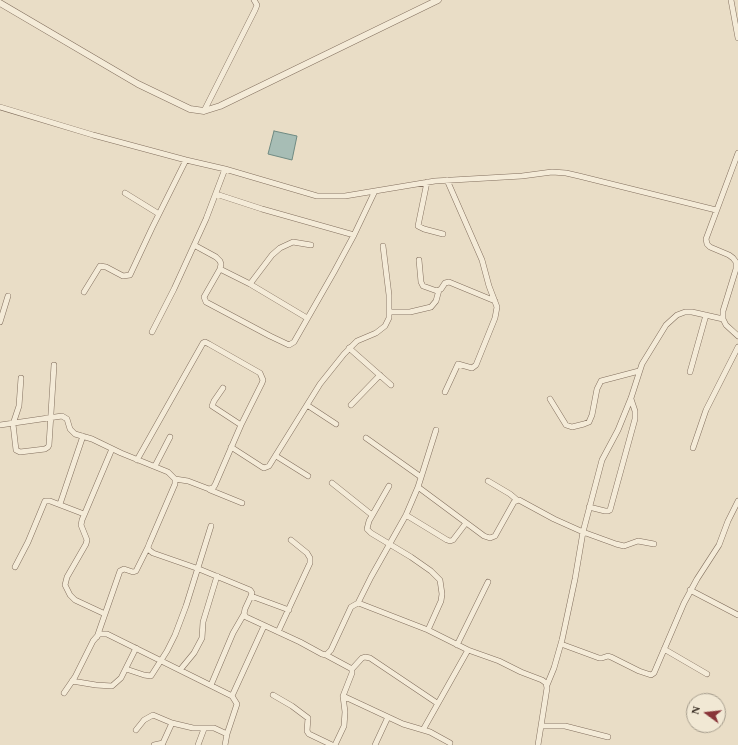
<!DOCTYPE html>
<html>
<head>
<meta charset="utf-8">
<style>
	body { margin:0 }
	#map { position:relative; width:738px; height:745px; overflow:hidden; background:#e9ddc6; font-family:Georgia,serif }
	canvas { display:block }
	.north { position:absolute; left:686px; top:693px; width:40px; height:40px; box-sizing:border-box; background:#f1e8d4; border:1px solid #a59c8c; border-radius:50%; rotate:285deg; font-size:11px; font-weight:700; line-height:16px; text-align:center; color:#342920 }
	.north::after { content:''; display:block; margin:auto; width:14px; height:18px; background:#893539; clip-path:polygon(50% 0,100% 100%,50% 72%,0 100%) }
</style>
</head>
<body>
<div id="map">
<canvas width="738" height="745"></canvas>
<div class="north">N</div>
</div>
<script>
const ctx = document.querySelector('canvas').getContext('2d');
ctx.lineJoin = 'round';
function fillPath(path, color) {
  ctx.fillStyle = color;
  ctx.fill(path, 'evenodd');
}
function shape(rows) {
  const path = new Path2D();
  for (const r of rows) {
    path.moveTo(r[0], r[1]);
    for (let i = 2; i < r.length; i += 2) path.lineTo(r[i], r[i + 1]);
  }
  return path;
}
function stroke(path, color, width, dash) {
  ctx.strokeStyle = color;
  ctx.lineWidth = width;
  ctx.lineCap = dash ? 'butt' : 'round';
  ctx.setLineDash(dash || []);
  ctx.stroke(path);
}
const water = shape([
	[274,131,297,136,292,160,268,154,274,131]
]);
fillPath(water, '#a7bdb5');
stroke(water, '#6f8a82', 1);
const minor = shape([
	[731,0,738,38],
	[0,107,93,135,186,160,225,169,317,196,345,196,435,181,522,176,552,172,566,173,579,176,716,210],
	[204,111,255,10,257,5,254,0],
	[738,153,706,239,707,244,710,247,729,255,733,258,736,262,736,269,723,311,723,319,726,325,738,336],
	[427,182,418,226,424,229,443,234],
	[125,193,159,214],
	[216,194,262,209,354,235],
	[194,245,216,257,220,261,221,264,220,269,204,297,206,302,270,336,289,345,294,342,334,272,354,235,375,191],
	[419,260,421,282,423,286,437,291,441,289,445,283,449,282,495,301],
	[220,269,250,284,307,318],
	[250,284,272,255,280,248,293,242,311,245],
	[84,292,100,266,106,267,123,276,130,275,152,228,186,160],
	[389,312,410,312,431,307,436,301,439,290],
	[0,322,8,296],
	[152,332,174,289,206,219,225,169],
	[349,348,391,385],
	[690,372,706,315],
	[21,378,19,406,13,424,16,450,20,452,45,449,48,447,49,445,54,365],
	[223,388,214,401,212,406,241,425],
	[445,392,458,364,472,368,476,365,495,318,497,307,489,286,482,260,447,180],
	[550,399,566,425,572,427,584,424,589,422,592,415,597,389,601,381,639,371],
	[307,405,336,424],
	[351,405,380,375],
	[0,425,62,416,67,419,70,429,75,434,92,439,121,453,168,472,175,479,175,484,150,542,148,547,149,550,153,553,199,569,250,590,252,593,251,596,245,609,244,614,246,617,300,642,322,654,326,655,331,650,351,607,358,603,361,604,428,630,468,650,499,661,521,672,542,680,546,683,547,688,538,745],
	[366,438,421,477],
	[231,447,262,467,264,468,269,466,320,384,344,354,357,341,376,333,385,326,389,318,389,295,383,246],
	[693,448,706,410,738,347],
	[276,456,308,476],
	[137,460,203,343,205,342,209,344,260,373,263,380,262,383,241,425,215,485,213,488,209,489,188,481,175,479],
	[155,466,170,437],
	[488,481,510,494,517,500],
	[332,483,372,515],
	[389,486,369,521,367,529,371,533,411,557,431,571,440,580,442,594,441,601,428,630],
	[418,487,484,536,490,538,495,536,514,502,519,500,554,519,583,532,616,544,624,546,638,541,654,544],
	[210,490,242,503],
	[60,504,83,436],
	[589,507,605,511,608,511,610,510,635,419,635,411,631,399],
	[406,515,447,540,450,541,453,540,466,523],
	[15,567,28,542,45,501,50,501,84,514],
	[690,590,738,615],
	[251,596,289,610],
	[358,603,371,577,406,515,418,487,436,430],
	[105,614,75,600,70,595,65,585,67,577,86,544,87,540,81,525,82,520,112,449],
	[278,632,310,563,310,558,307,553,291,540],
	[97,637,120,571,124,569,133,572,136,571,148,547],
	[561,644,599,658,602,658,608,656,611,657,639,671,651,675,654,673,684,603,697,579,719,545,728,521,738,501],
	[457,645,488,582],
	[664,649,707,674],
	[326,655,352,669,352,673,343,696,345,712,344,726,335,745],
	[126,669,144,675,151,676,167,651,175,635,186,606,211,526],
	[352,669,362,658,365,657,370,658,437,703],
	[180,670,194,653,202,638,203,622,217,576],
	[72,681,96,685,112,686,121,678,136,648],
	[211,685,233,633,244,614],
	[547,685,554,668,562,640,575,579,583,532,602,460,618,430,631,398,642,364,666,325,677,315,685,312,692,312,723,319],
	[64,693,75,677,93,641,99,634,107,634,232,696,237,704,227,734,225,745],
	[273,695,292,706,308,718,307,731,309,734,332,745],
	[232,696,264,626],
	[343,696,403,724,430,732,450,743],
	[541,726,565,726,608,737],
	[136,730,144,720,153,715,172,723,193,728,214,728,227,734],
	[423,730,468,650],
	[154,745,163,743],
	[162,745,172,723],
	[198,745,204,729],
	[375,745,388,717]
]);
const tertiary = shape([
	[0,3,138,84,190,109,204,111,220,106,438,0]
]);
stroke(minor, '#826f5e', 6);
stroke(tertiary, '#826f5e', 7);
stroke(minor, '#f4ebd8', 5);
stroke(tertiary, '#f4ebd8', 6);
</script>
</body>
</html>
